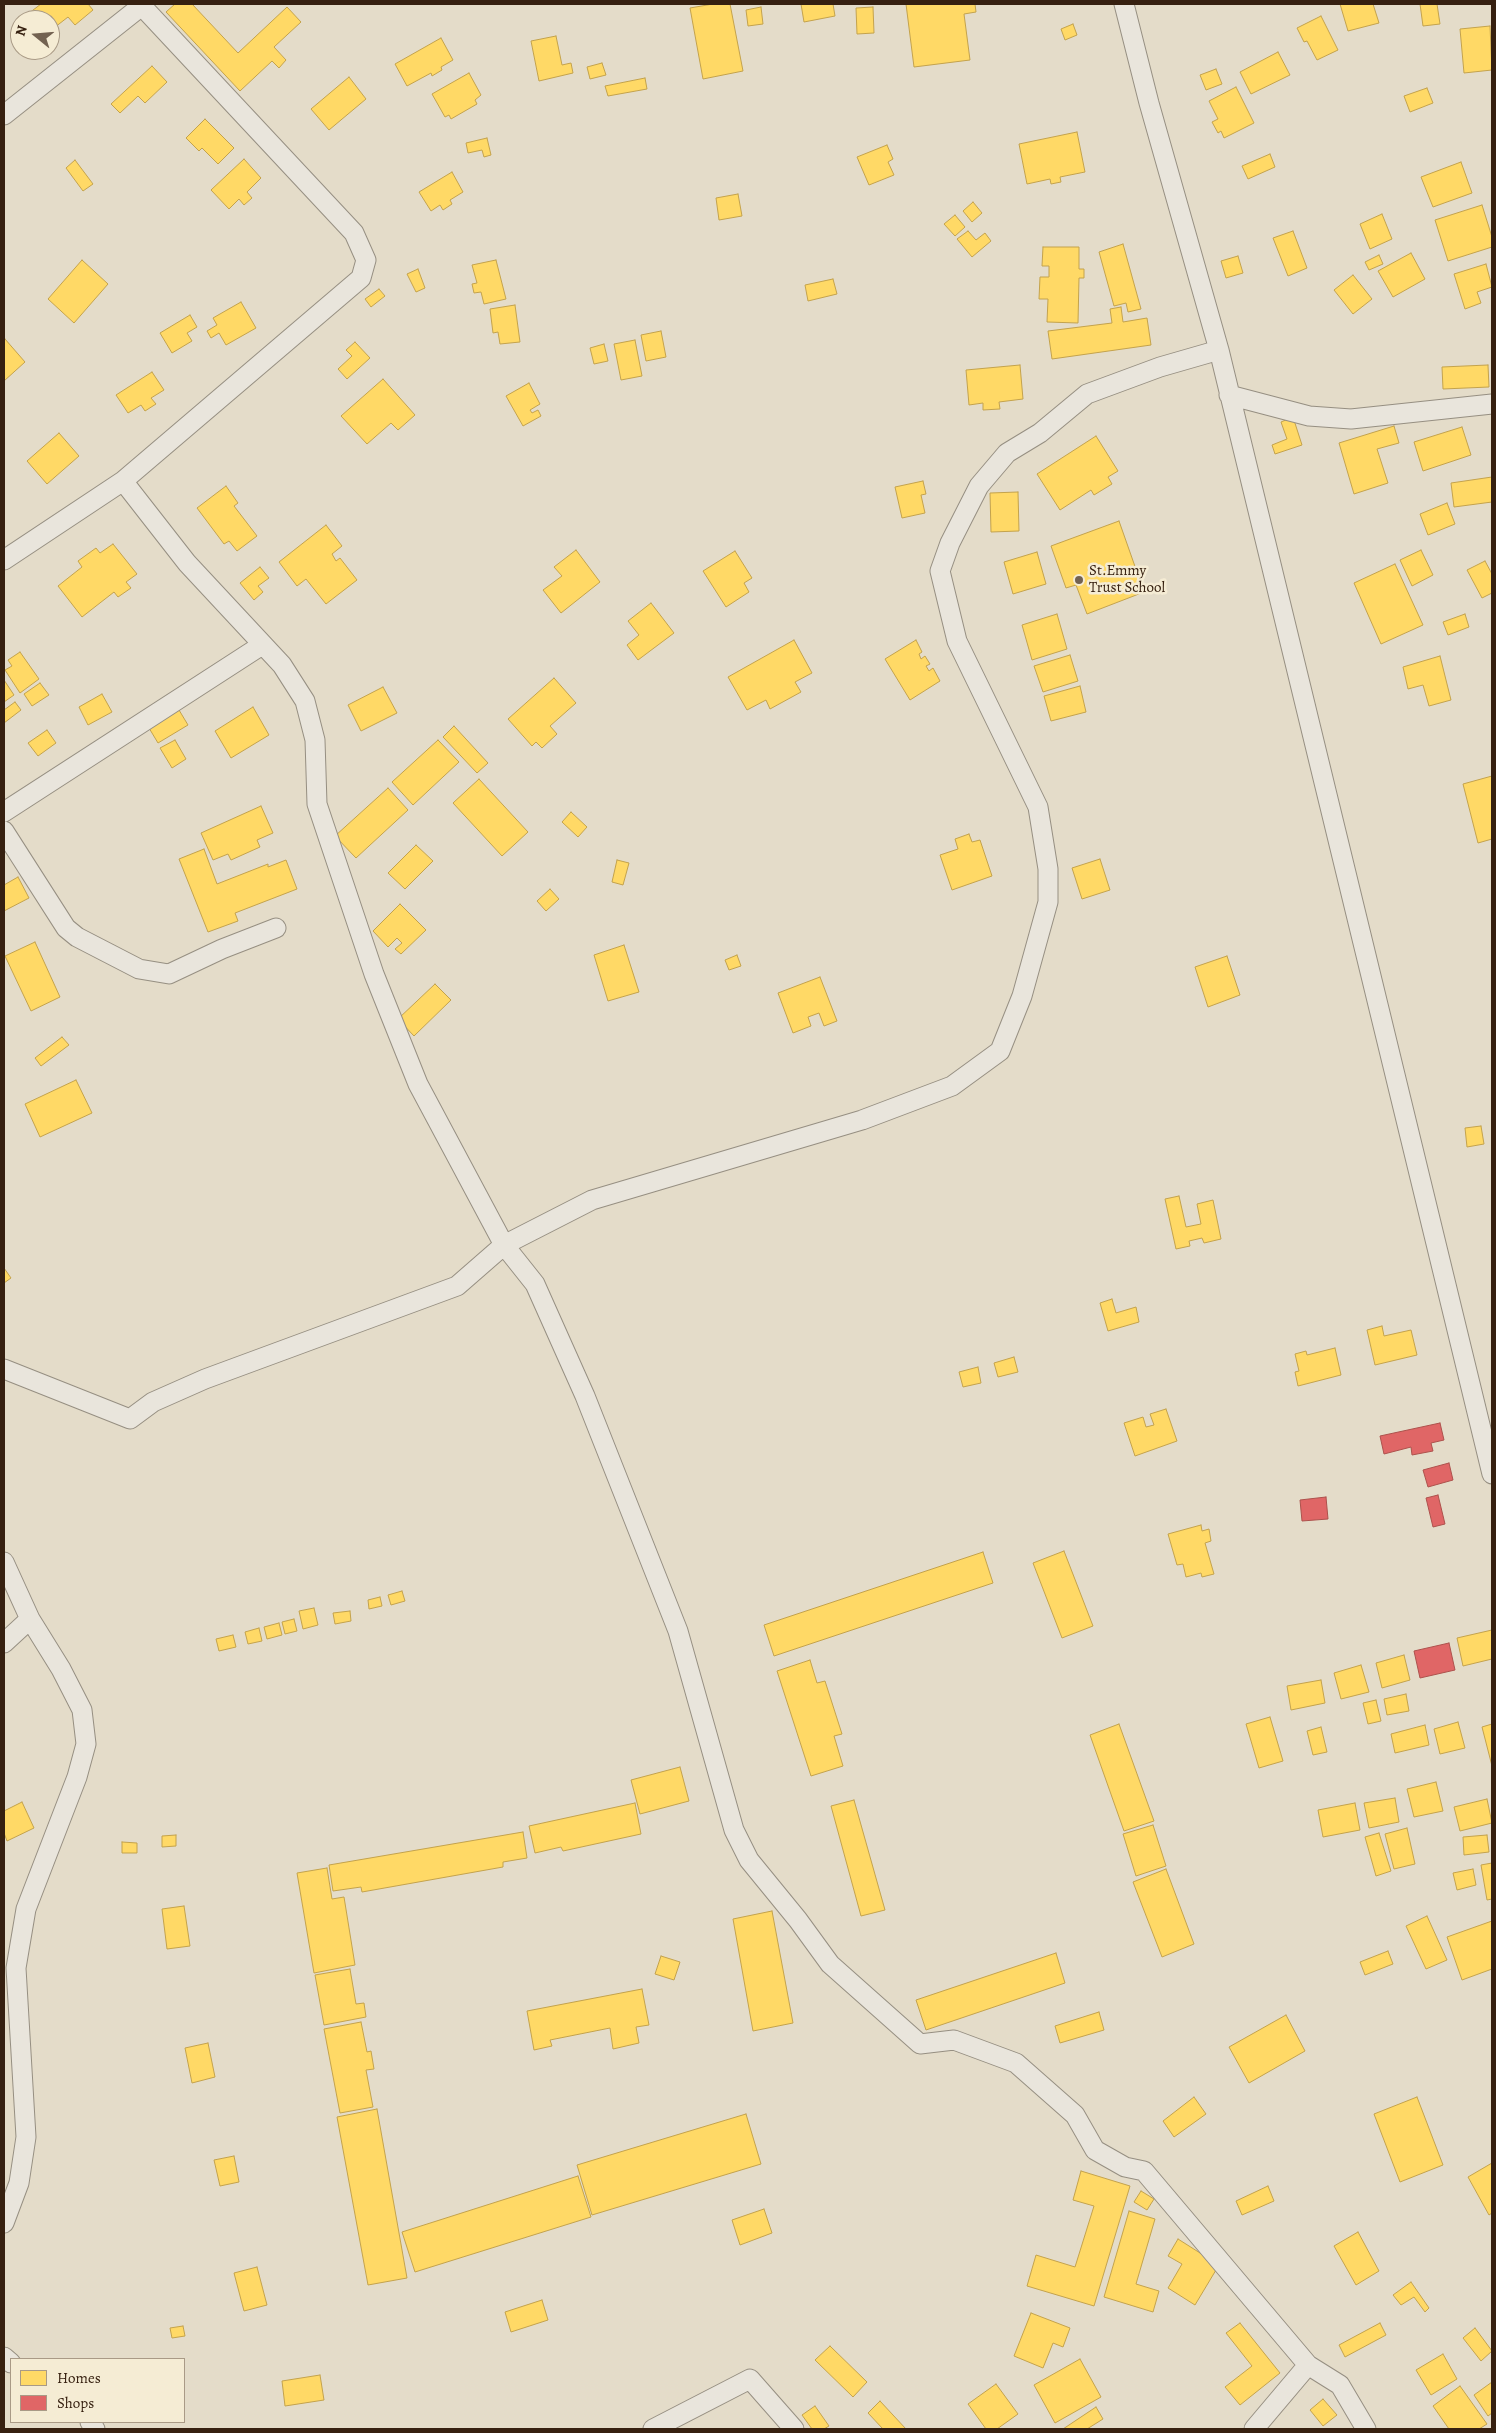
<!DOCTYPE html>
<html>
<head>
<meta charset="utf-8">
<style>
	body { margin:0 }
	#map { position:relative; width:1496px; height:2433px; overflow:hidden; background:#e4dcc9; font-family:Alegreya,serif }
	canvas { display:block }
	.frame { position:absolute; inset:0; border:5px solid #362010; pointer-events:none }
	.legend { position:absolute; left:10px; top:2358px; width:175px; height:65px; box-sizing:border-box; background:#f5ecd4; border:1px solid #a99a86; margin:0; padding:6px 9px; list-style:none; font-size:15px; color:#362010 }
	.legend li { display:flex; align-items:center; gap:10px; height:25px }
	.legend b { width:25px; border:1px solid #a99a86 }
	.north { position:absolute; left:10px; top:10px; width:50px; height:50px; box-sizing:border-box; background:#f5ecd4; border:1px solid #a99a86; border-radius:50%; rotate:287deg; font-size:14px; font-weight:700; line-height:20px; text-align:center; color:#362010 }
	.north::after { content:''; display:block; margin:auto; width:18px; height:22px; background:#736251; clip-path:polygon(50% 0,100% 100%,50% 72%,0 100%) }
</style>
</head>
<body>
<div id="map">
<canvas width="1496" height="2433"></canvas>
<div class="frame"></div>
<ul class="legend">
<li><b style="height:14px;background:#ffd966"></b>Homes</li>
<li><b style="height:14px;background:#e06666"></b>Shops</li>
</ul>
<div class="north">N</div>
</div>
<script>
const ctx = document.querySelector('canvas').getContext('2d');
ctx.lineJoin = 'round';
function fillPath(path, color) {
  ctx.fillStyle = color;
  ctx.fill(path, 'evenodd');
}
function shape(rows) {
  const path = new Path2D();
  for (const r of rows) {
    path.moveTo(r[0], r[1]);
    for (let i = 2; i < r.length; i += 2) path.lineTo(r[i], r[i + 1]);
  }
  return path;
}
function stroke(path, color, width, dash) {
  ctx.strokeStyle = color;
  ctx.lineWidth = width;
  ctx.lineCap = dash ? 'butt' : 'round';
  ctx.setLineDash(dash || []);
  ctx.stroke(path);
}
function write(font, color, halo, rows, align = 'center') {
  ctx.font = font + ' Alegreya,serif';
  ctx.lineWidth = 5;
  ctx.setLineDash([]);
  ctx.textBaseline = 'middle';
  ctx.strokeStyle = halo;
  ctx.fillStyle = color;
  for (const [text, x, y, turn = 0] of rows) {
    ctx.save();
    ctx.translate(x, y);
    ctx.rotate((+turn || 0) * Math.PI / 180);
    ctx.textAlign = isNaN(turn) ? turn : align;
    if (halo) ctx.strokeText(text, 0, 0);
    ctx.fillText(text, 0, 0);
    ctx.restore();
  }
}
const homes = shape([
	[41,4,88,4,93,10,75,25,68,17,50,31,50,20,20,20,41,4],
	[175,4,192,4,238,53,287,7,301,22,274,47,286,60,279,68,272,61,240,91,166,12,175,4],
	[713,4,730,4,743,71,703,79,690,8,713,4],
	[801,4,833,4,835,16,804,22,801,4],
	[906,4,975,4,976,12,964,14,970,60,914,67,906,4],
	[1340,4,1373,4,1379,23,1348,31,1340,4],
	[1420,4,1437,4,1440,24,1423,26,1420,4],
	[761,7,763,24,748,26,746,10,761,7],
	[873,7,874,33,857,34,856,8,873,7],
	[1321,16,1338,50,1317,60,1307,41,1304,42,1297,28,1321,16],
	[20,20,20,35,13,26,20,20],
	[1073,24,1077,35,1065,40,1061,29,1073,24],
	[1490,26,1492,70,1464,73,1460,29,1490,26],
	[556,36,562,65,571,63,573,73,539,81,531,41,556,36],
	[441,38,453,60,441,67,442,70,432,76,431,73,407,86,395,64,441,38],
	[1278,52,1290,75,1251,94,1240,72,1278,52],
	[602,63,606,75,590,79,587,67,602,63],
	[152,66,167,82,145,103,138,96,120,113,111,104,152,66],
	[1216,69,1222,84,1206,90,1200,75,1216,69],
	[469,73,481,95,475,100,477,104,451,119,449,115,445,117,432,94,469,73],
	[349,77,366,99,329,130,311,109,349,77],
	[645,78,647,89,608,96,605,86,645,78],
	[1236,87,1254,123,1224,138,1221,131,1218,133,1212,122,1218,119,1209,101,1236,87],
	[1427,88,1433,103,1410,112,1404,96,1427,88],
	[205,119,234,148,218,164,202,148,199,151,186,138,205,119],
	[1077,132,1085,172,1060,177,1061,182,1051,184,1050,179,1027,184,1019,144,1077,132],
	[487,138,491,155,484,157,482,150,468,153,466,143,487,138],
	[887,145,893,159,888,162,894,175,869,185,857,157,887,145],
	[1270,154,1275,167,1248,179,1242,166,1270,154],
	[244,159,261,178,247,192,252,198,244,205,239,199,229,209,211,190,244,159],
	[75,160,93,184,83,191,66,168,75,160],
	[1461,162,1472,193,1433,207,1421,177,1461,162],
	[452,172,463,192,450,200,452,204,443,210,440,205,431,211,419,192,452,172],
	[738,194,742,216,719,220,716,198,738,194],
	[973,202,982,213,972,222,963,211,973,202],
	[1482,205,1492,237,1492,247,1448,261,1435,220,1482,205],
	[1382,214,1392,239,1370,249,1360,224,1382,214],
	[955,215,965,227,955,236,944,224,955,215],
	[968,231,976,240,985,233,991,241,972,257,957,239,968,231],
	[1293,231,1307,268,1288,276,1273,238,1293,231],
	[1123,244,1141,309,1128,312,1126,303,1114,306,1099,252,1123,244],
	[1043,247,1079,247,1079,269,1084,269,1084,278,1079,278,1078,323,1047,322,1048,299,1039,299,1040,277,1049,277,1049,266,1042,266,1043,247],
	[1411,253,1425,279,1393,297,1378,271,1411,253],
	[1379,255,1383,264,1369,270,1365,262,1379,255],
	[1238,256,1243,273,1226,278,1221,261,1238,256],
	[82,260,108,284,74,323,48,299,82,260],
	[496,260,506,299,484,304,481,292,474,293,472,284,477,283,472,265,496,260],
	[1486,264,1492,287,1477,292,1481,303,1465,309,1454,274,1486,264],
	[418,269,425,288,416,292,407,274,418,269],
	[1353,275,1372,299,1353,314,1334,290,1353,275],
	[833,279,837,294,808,301,805,285,833,279],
	[379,289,385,296,371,307,365,299,379,289],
	[241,302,256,328,226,345,219,333,211,338,207,331,217,325,213,318,241,302],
	[515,305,520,342,500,344,498,332,493,333,490,309,515,305],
	[1121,307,1123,322,1147,318,1151,345,1052,359,1048,331,1112,323,1110,309,1121,307],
	[190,315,197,327,187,333,192,341,172,353,160,333,190,315],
	[661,331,666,357,646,361,641,335,661,331],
	[5,339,25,362,4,381,4,341,5,339],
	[635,340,642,376,621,380,614,344,635,340],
	[355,342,370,358,347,379,338,369,352,356,346,350,355,342],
	[604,344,608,361,594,364,590,348,604,344],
	[1020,365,1023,399,999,402,1000,409,983,410,983,403,969,405,966,370,1020,365],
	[1488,365,1489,387,1443,389,1442,367,1488,365],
	[152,372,164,390,151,398,156,404,145,411,141,405,128,413,116,395,152,372],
	[383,379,415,415,398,430,391,423,367,444,341,416,383,379],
	[529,383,540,404,530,410,532,413,538,410,541,416,523,426,506,396,529,383],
	[1293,417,1302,445,1275,454,1272,445,1287,439,1281,422,1293,417],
	[1394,426,1399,443,1377,449,1388,483,1354,494,1339,443,1394,426],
	[1462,427,1471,455,1423,471,1414,442,1462,427],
	[59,433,79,456,47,484,27,461,59,433],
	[1096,436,1118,471,1108,477,1112,484,1094,495,1091,490,1060,510,1037,474,1096,436],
	[1492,477,1492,502,1454,507,1451,483,1492,477],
	[923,481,926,494,921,495,925,513,902,518,895,487,923,481],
	[226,486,238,503,234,506,257,536,237,551,229,541,224,544,197,508,226,486],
	[1018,492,1019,531,991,532,990,493,1018,492],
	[1447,503,1455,524,1428,535,1420,514,1447,503],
	[1119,521,1144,592,1087,614,1076,585,1066,588,1051,546,1119,521],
	[326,525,342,546,332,554,336,561,340,558,357,580,326,604,306,579,297,586,279,562,326,525],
	[113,544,137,574,126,582,131,588,118,597,114,592,82,617,58,586,82,567,78,561,96,548,100,553,113,544],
	[576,550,600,582,561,613,543,590,562,576,554,567,576,550],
	[1421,550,1433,575,1412,586,1400,560,1421,550],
	[735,551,752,578,744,583,749,592,726,607,703,571,735,551],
	[1037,552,1046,584,1013,594,1004,562,1037,552],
	[1485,561,1492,574,1492,593,1482,598,1467,570,1485,561],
	[1395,564,1423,625,1381,644,1354,583,1395,564],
	[260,567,269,578,258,586,263,592,254,600,240,583,260,567],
	[651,603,674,633,638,660,627,645,639,635,628,621,651,603],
	[1057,614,1067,649,1032,660,1022,625,1057,614],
	[1465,614,1469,627,1448,635,1443,622,1465,614],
	[794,640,812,673,795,682,801,692,770,709,766,700,747,710,728,677,794,640],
	[916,640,922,652,919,654,921,659,925,656,930,664,926,666,929,671,933,668,940,681,910,700,885,659,916,640],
	[20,652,39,679,20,693,5,670,12,666,8,660,20,652],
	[1070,655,1078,681,1043,692,1034,666,1070,655],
	[1440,656,1451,700,1429,706,1423,685,1408,689,1403,667,1440,656],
	[554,678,576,703,550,726,557,734,542,748,536,742,532,746,508,719,554,678],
	[4,680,14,695,4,702,4,680],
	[40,683,49,695,32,706,24,694,40,683],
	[1080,686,1086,712,1051,721,1044,696,1080,686],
	[383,687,397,713,361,731,348,705,383,687],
	[102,694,112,712,88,725,79,707,102,694],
	[15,702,21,710,4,723,4,710,15,702],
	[253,707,269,735,231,758,215,731,253,707],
	[179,710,188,725,158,743,149,728,179,710],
	[454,726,488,763,477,773,443,737,454,726],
	[47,730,56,743,38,756,28,743,47,730],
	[175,740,186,759,172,768,160,748,175,740],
	[438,740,459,762,413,805,392,782,438,740],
	[1492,776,1492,839,1478,843,1463,784,1492,776],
	[479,779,528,832,502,856,453,803,479,779],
	[388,788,408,810,356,858,335,836,388,788],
	[261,806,273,833,257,840,260,847,231,860,228,854,213,860,201,833,261,806],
	[571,812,587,827,578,837,562,822,571,812],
	[969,834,972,842,980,840,992,876,952,890,940,855,958,849,955,839,969,834],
	[416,845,433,861,405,889,388,873,416,845],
	[204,849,217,884,268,864,268,867,286,860,297,889,235,913,238,921,208,932,179,859,204,849],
	[1100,859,1110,890,1082,899,1072,868,1100,859],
	[617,860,629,863,623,885,612,882,617,860],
	[18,877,29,898,4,911,4,885,18,877],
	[550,889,559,899,546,911,537,901,550,889],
	[400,904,426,930,401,954,395,949,402,943,397,938,388,947,373,931,400,904],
	[35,942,60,997,31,1011,5,956,35,942],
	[624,945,639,992,608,1001,594,955,624,945],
	[737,955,741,966,729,970,725,960,737,955],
	[1227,956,1240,995,1208,1007,1195,967,1227,956],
	[820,977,837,1021,824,1026,819,1013,808,1017,811,1026,793,1033,778,993,820,977],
	[435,984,451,1000,414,1036,398,1019,435,984],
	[62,1037,69,1045,41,1066,35,1058,62,1037],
	[76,1080,92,1113,40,1137,25,1104,76,1080],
	[1481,1126,1484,1144,1467,1147,1465,1128,1481,1126],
	[1179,1196,1186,1227,1201,1224,1197,1204,1213,1200,1221,1239,1204,1243,1202,1238,1189,1241,1190,1246,1176,1249,1165,1199,1179,1196],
	[4,1268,11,1278,4,1283,4,1268],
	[1112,1299,1116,1313,1136,1307,1139,1322,1108,1331,1100,1303,1112,1299],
	[1382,1326,1384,1336,1411,1330,1417,1355,1375,1365,1367,1330,1382,1326],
	[1335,1348,1341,1375,1298,1386,1295,1372,1299,1371,1295,1354,1306,1351,1307,1355,1335,1348],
	[1014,1357,1018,1372,998,1377,994,1363,1014,1357],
	[978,1367,981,1383,963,1387,959,1372,978,1367],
	[1166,1409,1177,1441,1135,1456,1124,1423,1143,1417,1146,1427,1154,1425,1150,1414,1166,1409],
	[1201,1525,1202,1531,1209,1529,1211,1541,1205,1543,1214,1574,1202,1577,1201,1573,1186,1577,1183,1564,1177,1565,1168,1534,1201,1525],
	[1064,1551,1093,1626,1062,1638,1033,1563,1064,1551],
	[983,1552,993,1583,774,1656,764,1625,983,1552],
	[402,1591,405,1601,391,1605,388,1595,402,1591],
	[380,1597,382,1606,369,1609,368,1600,380,1597],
	[314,1608,318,1625,303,1629,299,1611,314,1608],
	[350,1611,351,1621,335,1624,333,1613,350,1611],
	[294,1619,297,1631,285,1634,282,1622,294,1619],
	[279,1623,282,1635,267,1639,264,1627,279,1623],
	[259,1628,262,1641,248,1644,245,1632,259,1628],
	[1492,1630,1492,1659,1463,1666,1457,1638,1492,1630],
	[233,1635,236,1647,219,1651,216,1639,233,1635],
	[1404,1655,1410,1680,1382,1688,1376,1663,1404,1655],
	[810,1660,817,1683,825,1681,842,1734,834,1736,843,1766,811,1776,777,1671,810,1660],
	[1361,1665,1369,1692,1341,1699,1334,1673,1361,1665],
	[1321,1680,1325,1703,1291,1710,1287,1686,1321,1680],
	[1406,1694,1409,1711,1387,1715,1384,1699,1406,1694],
	[1376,1700,1381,1721,1368,1724,1363,1703,1376,1700],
	[1270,1717,1283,1761,1259,1768,1246,1724,1270,1717],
	[1458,1722,1465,1748,1440,1754,1434,1729,1458,1722],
	[1119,1724,1154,1821,1124,1831,1090,1735,1119,1724],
	[1492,1724,1492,1766,1482,1727,1492,1724],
	[1425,1725,1429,1745,1395,1753,1391,1734,1425,1725],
	[1321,1727,1327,1752,1313,1755,1307,1731,1321,1727],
	[680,1767,689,1801,640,1814,631,1780,680,1767],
	[1436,1782,1443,1811,1414,1817,1407,1789,1436,1782],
	[1395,1798,1399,1822,1369,1828,1364,1803,1395,1798],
	[1487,1799,1492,1823,1460,1831,1454,1807,1487,1799],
	[854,1800,885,1910,861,1916,831,1806,854,1800],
	[22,1802,34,1828,7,1841,4,1833,4,1811,22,1802],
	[635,1803,641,1834,563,1851,561,1847,535,1853,529,1826,635,1803],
	[1355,1803,1360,1830,1323,1837,1318,1810,1355,1803],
	[1153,1825,1166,1866,1136,1876,1123,1834,1153,1825],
	[1407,1828,1415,1864,1394,1869,1385,1834,1407,1828],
	[523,1832,527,1858,503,1862,503,1867,362,1892,361,1887,333,1891,329,1865,523,1832],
	[1379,1833,1391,1871,1376,1876,1365,1837,1379,1833],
	[176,1835,176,1846,162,1847,162,1836,176,1835],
	[1487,1835,1489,1852,1464,1855,1463,1837,1487,1835],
	[122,1842,137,1843,137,1853,122,1853,122,1842],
	[1492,1863,1492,1899,1487,1900,1481,1865,1492,1863],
	[327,1868,332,1899,344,1897,355,1965,314,1973,297,1873,327,1868],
	[1166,1869,1194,1944,1162,1957,1133,1882,1166,1869],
	[1473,1869,1476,1885,1457,1890,1453,1873,1473,1869],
	[184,1906,190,1946,167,1949,162,1909,184,1906],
	[772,1911,793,2023,753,2031,733,1919,772,1911],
	[1427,1916,1447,1960,1426,1969,1406,1926,1427,1916],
	[1492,1921,1492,1969,1462,1980,1447,1937,1492,1921],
	[1388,1951,1393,1964,1365,1975,1360,1962,1388,1951],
	[1056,1953,1065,1983,926,2030,916,2000,1056,1953],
	[661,1956,680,1962,674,1980,655,1974,661,1956],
	[350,1969,356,2004,364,2003,366,2017,324,2025,315,1975,350,1969],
	[642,1989,649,2025,636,2027,639,2043,613,2049,610,2028,550,2040,552,2046,534,2050,527,2011,642,1989],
	[1099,2012,1104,2030,1060,2043,1055,2026,1099,2012],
	[1286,2015,1305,2051,1249,2083,1229,2047,1286,2015],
	[361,2022,367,2052,371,2051,374,2069,366,2070,373,2107,340,2113,324,2029,361,2022],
	[208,2043,215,2077,192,2083,185,2048,208,2043],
	[1194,2097,1206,2114,1174,2137,1163,2121,1194,2097],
	[1417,2097,1443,2165,1400,2182,1374,2114,1417,2097],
	[377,2109,407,2278,368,2285,337,2117,377,2109],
	[746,2114,761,2164,592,2215,577,2165,746,2114],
	[234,2156,239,2182,220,2186,214,2160,234,2156],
	[1492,2163,1492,2213,1489,2215,1468,2177,1492,2163],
	[1081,2171,1130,2186,1094,2306,1027,2286,1036,2255,1075,2267,1094,2206,1073,2200,1081,2171],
	[578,2176,591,2217,415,2272,402,2232,578,2176],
	[1268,2186,1274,2201,1242,2215,1236,2201,1268,2186],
	[1141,2191,1154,2199,1147,2210,1134,2202,1141,2191],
	[764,2209,772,2233,740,2245,732,2220,764,2209],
	[1129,2211,1155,2219,1136,2284,1159,2291,1153,2312,1104,2297,1129,2211],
	[1358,2232,1379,2271,1356,2285,1334,2246,1358,2232],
	[1178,2239,1219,2265,1195,2305,1168,2288,1182,2264,1168,2256,1178,2239],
	[257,2267,267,2305,244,2311,234,2273,257,2267],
	[1411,2282,1429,2308,1425,2312,1414,2297,1401,2305,1393,2295,1411,2282],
	[542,2300,548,2320,511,2332,505,2312,542,2300],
	[1031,2313,1070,2328,1063,2347,1053,2343,1043,2368,1014,2356,1031,2313],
	[1240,2323,1280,2373,1240,2405,1225,2387,1252,2366,1226,2333,1240,2323],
	[1380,2323,1386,2335,1345,2357,1339,2345,1380,2323],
	[183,2326,185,2336,172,2338,170,2328,183,2326],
	[1475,2328,1492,2351,1481,2361,1463,2338,1475,2328],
	[830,2346,867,2382,853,2397,815,2360,830,2346],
	[1443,2354,1457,2379,1431,2395,1416,2370,1443,2354],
	[1080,2359,1101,2397,1055,2423,1034,2385,1080,2359],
	[320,2375,324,2400,285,2406,282,2381,320,2375],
	[1492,2382,1492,2413,1488,2416,1474,2395,1492,2382],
	[996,2384,1018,2414,997,2429,986,2429,968,2404,996,2384],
	[1460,2386,1487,2424,1479,2429,1449,2429,1433,2406,1460,2386],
	[1323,2399,1337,2415,1323,2426,1310,2410,1323,2399],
	[880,2401,906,2429,883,2429,868,2413,880,2401],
	[815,2406,829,2426,824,2429,812,2429,802,2415,815,2406],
	[1096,2407,1103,2419,1087,2429,1063,2429,1096,2407]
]);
fillPath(homes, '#ffd966');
stroke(homes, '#c3a24c', 1);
const shops = shape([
	[1440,1423,1444,1440,1431,1443,1433,1451,1412,1455,1411,1447,1384,1454,1380,1436,1440,1423],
	[1449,1463,1453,1480,1428,1487,1423,1470,1449,1463],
	[1438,1495,1445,1524,1433,1527,1426,1498,1438,1495],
	[1326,1497,1328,1519,1302,1521,1300,1500,1326,1497],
	[1449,1643,1455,1670,1420,1678,1414,1651,1449,1643]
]);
fillPath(shops, '#e06666');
stroke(shops, '#ad514c', 1);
const minor = shape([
	[1124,4,1149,103,1219,350,1492,1474],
	[4,115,144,4],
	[1229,395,1309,416,1351,419,1492,404],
	[123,481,187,563,282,665,305,701,315,740,317,804,374,974,418,1084,504,1245,535,1284,585,1396,678,1631,734,1830,749,1860,798,1920,830,1964,920,2044,954,2040,1016,2063,1075,2115,1095,2150,1125,2167,1144,2171,1308,2365,1340,2385,1366,2429],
	[4,560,123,481,361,278,366,260,354,233,140,4],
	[4,812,262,645],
	[4,831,66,928,77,937,139,969,169,974,222,949,276,928],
	[4,1369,130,1419,153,1402,205,1379,457,1286,504,1245,592,1200,862,1120,952,1086,1000,1051,1022,996,1048,902,1048,869,1038,807,957,641,940,571,950,543,979,486,1007,453,1040,433,1087,394,1160,367,1219,350],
	[4,1562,30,1619,61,1669,82,1710,86,1744,77,1777,26,1909,16,1968,26,2137,19,2183,4,2223],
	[4,1643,30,1619],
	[4,2357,11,2363],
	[90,2422,95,2429],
	[653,2429,750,2379,794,2429],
	[1254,2429,1308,2365]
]);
stroke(minor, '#968f82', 21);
stroke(minor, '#e9e5dc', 19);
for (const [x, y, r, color] of [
	[1079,580,5,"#736251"]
]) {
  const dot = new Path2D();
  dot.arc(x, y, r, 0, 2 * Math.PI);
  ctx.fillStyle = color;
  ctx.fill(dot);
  stroke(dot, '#f5ecd4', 2);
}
write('15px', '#362010', '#f5ecd4', [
	["St.Emmy",1089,571],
	["Trust School",1089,588]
], 'left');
</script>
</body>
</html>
